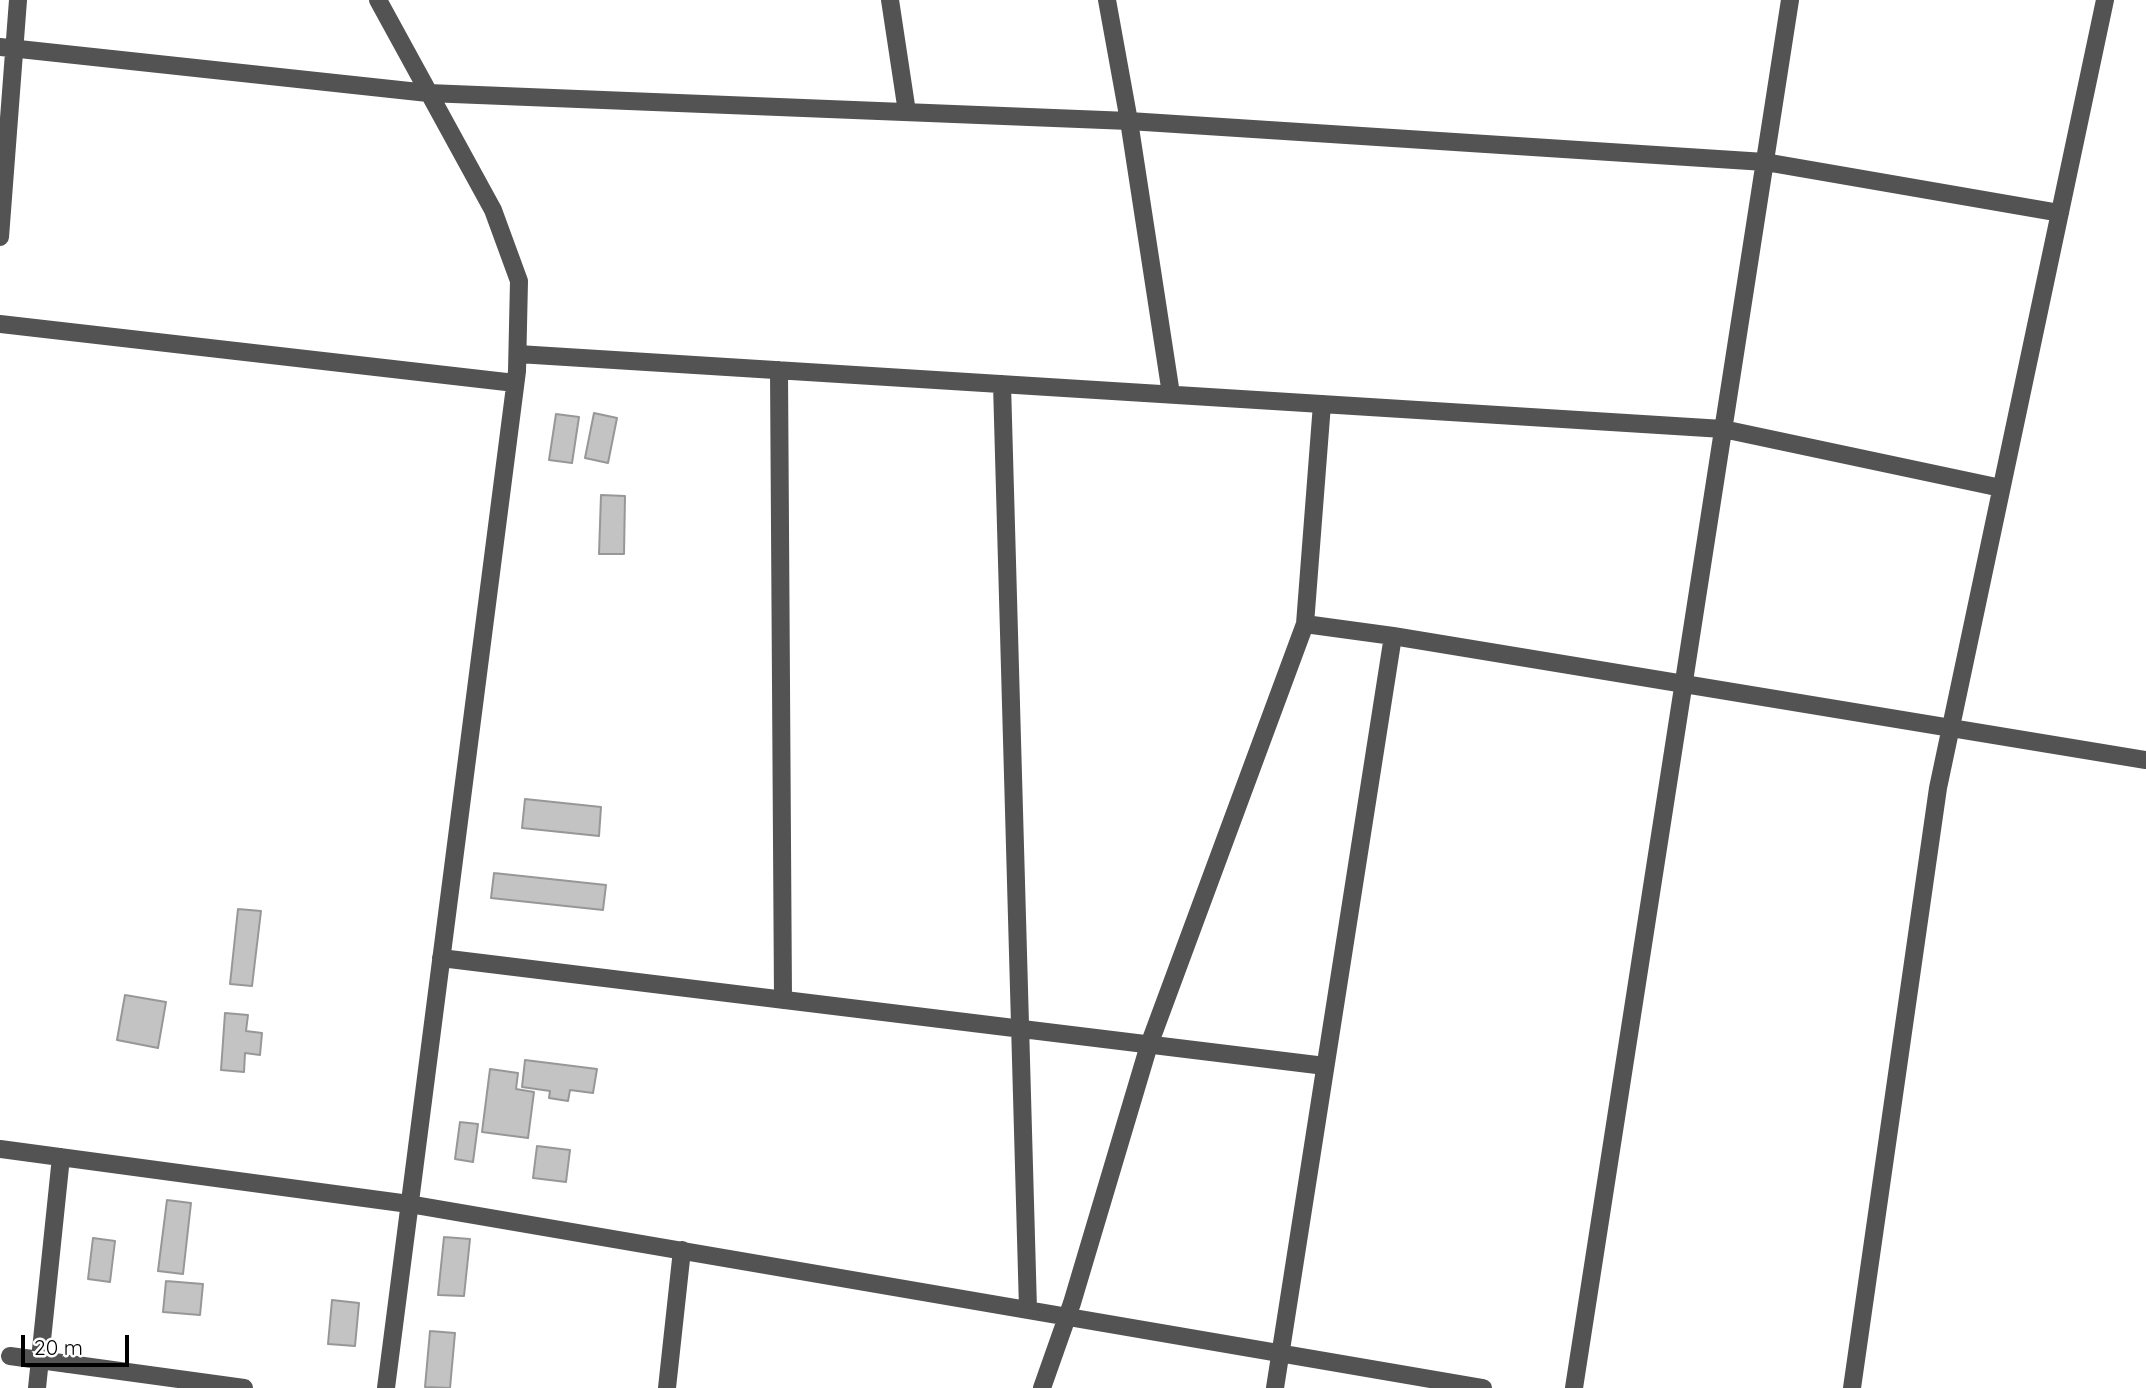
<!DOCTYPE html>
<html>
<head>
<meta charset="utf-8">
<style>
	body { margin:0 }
	#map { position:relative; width:2146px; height:1388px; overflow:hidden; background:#fff; font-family:Quicksand,sans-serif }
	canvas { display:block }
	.scale { position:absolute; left:21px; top:1335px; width:108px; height:32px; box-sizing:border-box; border:4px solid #000; border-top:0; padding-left:9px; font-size:21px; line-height:24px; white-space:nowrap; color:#000; -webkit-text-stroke:5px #fff; paint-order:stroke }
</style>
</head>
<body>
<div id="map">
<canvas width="2146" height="1388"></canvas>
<div class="scale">20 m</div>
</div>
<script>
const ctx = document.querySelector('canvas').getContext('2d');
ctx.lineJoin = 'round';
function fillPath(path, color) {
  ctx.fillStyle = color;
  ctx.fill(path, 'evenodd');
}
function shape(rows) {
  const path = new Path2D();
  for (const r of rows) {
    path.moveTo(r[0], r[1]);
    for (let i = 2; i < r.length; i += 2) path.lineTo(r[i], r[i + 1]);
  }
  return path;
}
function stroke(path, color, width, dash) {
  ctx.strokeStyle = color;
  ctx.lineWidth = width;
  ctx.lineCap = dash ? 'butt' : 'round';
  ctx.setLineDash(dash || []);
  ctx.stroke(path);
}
const building = shape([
	[594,413,617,418,608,463,585,458,594,413],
	[556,414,579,417,572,463,549,460,556,414],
	[601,495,625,496,624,554,599,554,601,495],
	[525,799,601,807,599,836,522,828,525,799],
	[494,873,606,885,603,910,491,898,494,873],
	[238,909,261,911,252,986,230,984,238,909],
	[125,995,166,1002,158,1048,117,1040,125,995],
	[225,1013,248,1015,246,1031,262,1033,260,1055,245,1053,244,1072,221,1070,225,1013],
	[525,1060,597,1069,593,1093,570,1090,568,1101,549,1098,550,1091,522,1087,525,1060],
	[490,1069,518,1073,516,1089,534,1092,528,1138,482,1132,490,1069],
	[460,1122,478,1124,473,1162,455,1159,460,1122],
	[537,1146,570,1150,566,1182,533,1178,537,1146],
	[167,1200,191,1203,183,1274,158,1271,167,1200],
	[444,1237,470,1239,464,1296,438,1295,444,1237],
	[93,1238,115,1241,110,1282,88,1279,93,1238],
	[166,1281,203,1284,200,1315,163,1312,166,1281],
	[332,1300,359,1303,355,1346,328,1344,332,1300],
	[430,1331,455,1333,450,1388,425,1387,430,1331]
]);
fillPath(building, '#c3c3c3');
stroke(building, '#979797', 2);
stroke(shape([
	[378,0,493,210,519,281,517,371,386,1388],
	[890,0,907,112],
	[1107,0,1129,121,1171,394],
	[0,47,428,93,1129,121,1765,162,2060,213],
	[0,237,18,0],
	[0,324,515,383],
	[518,354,1723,429,2001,488],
	[779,370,783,1000],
	[1002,384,1028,1309],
	[1305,624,1393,636,2146,760],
	[441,958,1325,1066],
	[0,1149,409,1204,1483,1388],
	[69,1364,244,1388],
	[37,1388,61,1157],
	[667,1388,682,1250],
	[1042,1388,1072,1303,1149,1045,1305,624,1322,404],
	[1275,1388,1393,636],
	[1574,1388,1790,0],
	[1852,1388,1938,788,2105,0]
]), '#535353', 18);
stroke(shape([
	[10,1356,69,1364]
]), '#535353', 18);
</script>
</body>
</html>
